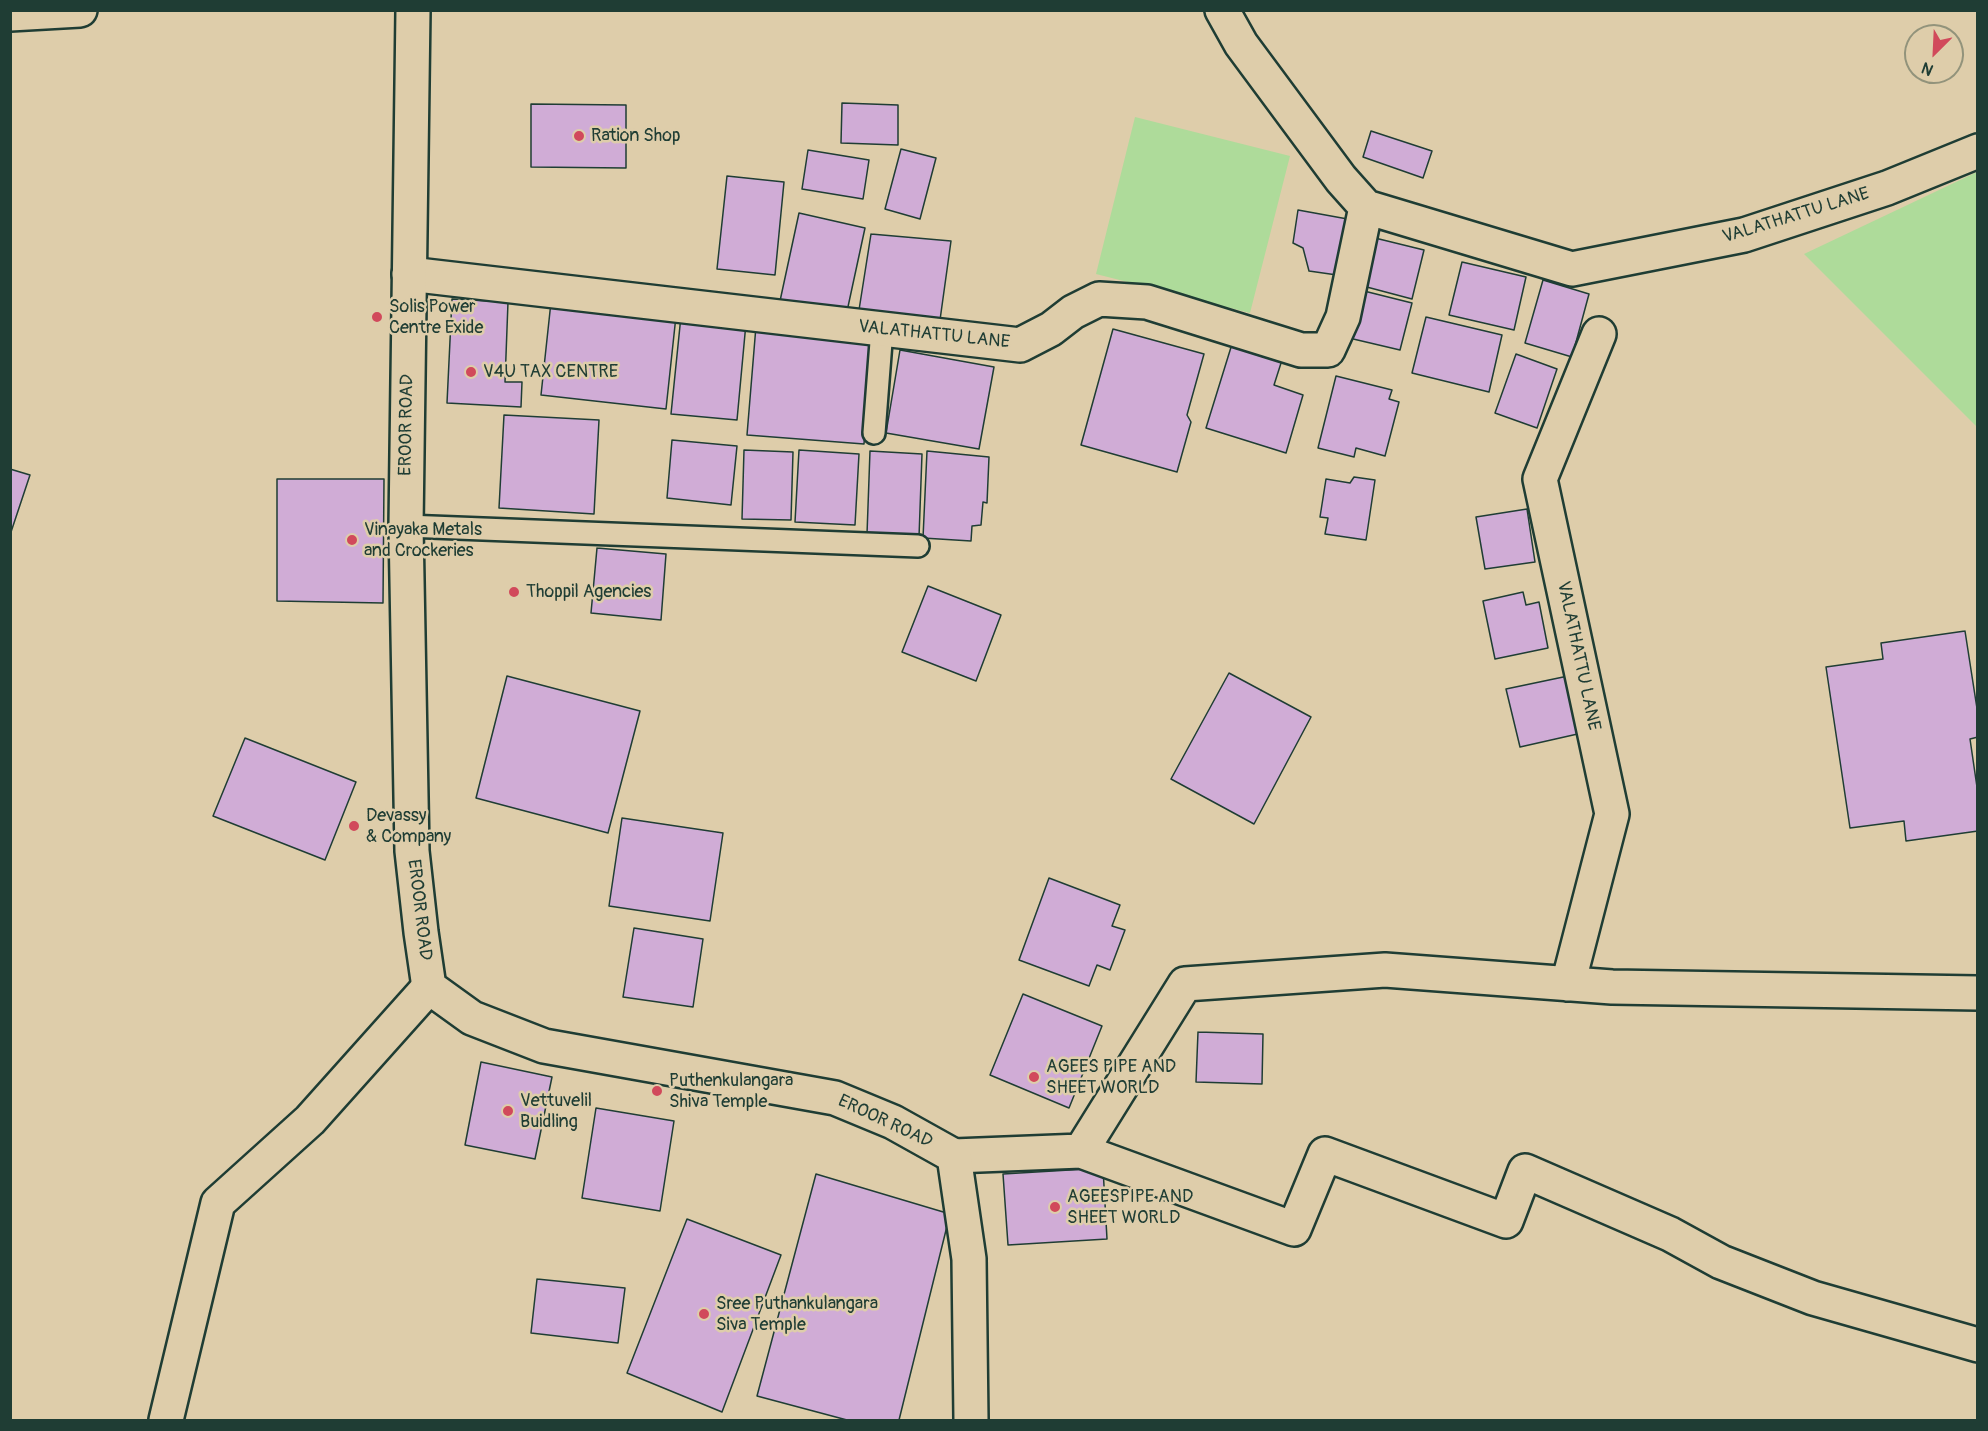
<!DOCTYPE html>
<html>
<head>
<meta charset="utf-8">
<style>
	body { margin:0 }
	#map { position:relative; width:1988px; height:1431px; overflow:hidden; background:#decdaa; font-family:Pangolin,sans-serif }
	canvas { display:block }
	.frame { position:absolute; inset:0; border:12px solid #1f3d34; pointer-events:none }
	.north { position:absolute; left:1904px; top:24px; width:60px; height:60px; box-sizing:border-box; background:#decdaa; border:2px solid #92937b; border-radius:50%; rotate:204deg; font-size:16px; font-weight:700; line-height:24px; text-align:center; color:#1f3d34 }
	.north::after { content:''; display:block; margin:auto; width:21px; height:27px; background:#d1495b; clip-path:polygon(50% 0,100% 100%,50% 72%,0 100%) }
</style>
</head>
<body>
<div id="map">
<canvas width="1988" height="1431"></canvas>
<div class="frame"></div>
<div class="north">N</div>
</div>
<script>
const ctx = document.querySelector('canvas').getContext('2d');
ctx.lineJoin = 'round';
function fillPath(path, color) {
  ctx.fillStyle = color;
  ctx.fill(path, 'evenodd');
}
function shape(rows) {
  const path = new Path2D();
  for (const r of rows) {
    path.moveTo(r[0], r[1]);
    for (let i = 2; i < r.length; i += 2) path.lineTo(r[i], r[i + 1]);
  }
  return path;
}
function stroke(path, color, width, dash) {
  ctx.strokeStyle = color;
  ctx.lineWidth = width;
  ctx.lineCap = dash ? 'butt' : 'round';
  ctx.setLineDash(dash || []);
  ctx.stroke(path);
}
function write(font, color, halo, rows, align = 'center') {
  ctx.font = font + ' Pangolin,sans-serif';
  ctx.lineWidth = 5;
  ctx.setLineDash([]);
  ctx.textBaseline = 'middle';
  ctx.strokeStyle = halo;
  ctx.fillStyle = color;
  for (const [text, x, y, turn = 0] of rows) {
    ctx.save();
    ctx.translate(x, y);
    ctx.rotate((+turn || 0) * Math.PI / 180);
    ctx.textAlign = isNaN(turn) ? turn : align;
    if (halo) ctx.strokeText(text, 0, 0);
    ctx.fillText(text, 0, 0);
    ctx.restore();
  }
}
fillPath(shape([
	[1135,117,1290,156,1250,313,1096,274],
	[1977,172,1977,427,1804,254]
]), '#aedb9a');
const building = shape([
	[842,103,898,105,898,145,841,143,842,103],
	[531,104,626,105,626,168,531,167,531,104],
	[1371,131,1432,151,1423,178,1363,157,1371,131],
	[901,149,936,158,920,219,885,209,901,149],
	[808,150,869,160,863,199,802,189,808,150],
	[727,176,784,182,775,275,717,269,727,176],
	[1298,210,1353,220,1344,276,1309,271,1303,248,1293,243,1298,210],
	[799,213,865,228,846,316,780,301,799,213],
	[871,234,951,241,940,320,859,310,871,234],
	[1375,238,1424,250,1412,299,1363,286,1375,238],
	[1462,262,1526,277,1514,330,1449,315,1462,262],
	[1543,280,1589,294,1572,357,1525,343,1543,280],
	[1360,290,1412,303,1400,350,1349,338,1360,290],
	[452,299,508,302,505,382,522,382,521,407,447,403,452,299],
	[551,302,676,316,666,409,541,395,551,302],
	[681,316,746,323,737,420,671,414,681,316],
	[1426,317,1502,335,1489,392,1412,373,1426,317],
	[756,326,872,335,864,444,747,435,756,326],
	[1113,329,1204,354,1187,415,1191,422,1177,472,1081,445,1113,329],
	[1232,344,1282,360,1274,385,1303,395,1286,453,1206,428,1232,344],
	[900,350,994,367,979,449,886,433,900,350],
	[1516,354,1557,369,1537,428,1495,413,1516,354],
	[1336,376,1392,390,1389,399,1399,402,1385,456,1356,448,1354,457,1318,448,1336,376],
	[504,415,599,420,594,514,499,508,504,415],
	[672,440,737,446,731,505,667,498,672,440],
	[744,450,793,452,791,520,742,519,744,450],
	[799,450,859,454,855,525,795,522,799,450],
	[870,451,922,454,919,537,867,534,870,451],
	[927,451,989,457,987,503,983,502,981,525,972,526,971,541,923,538,927,451],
	[10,469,30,475,10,535,10,469],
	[1354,477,1375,480,1366,540,1325,534,1328,518,1320,517,1326,479,1350,483,1354,477],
	[277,479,384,479,383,603,277,601,277,479],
	[1527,509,1535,562,1485,569,1476,517,1527,509],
	[597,548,666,554,661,620,591,613,597,548],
	[928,586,1001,615,976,681,902,652,928,586],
	[1523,592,1526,605,1539,602,1548,648,1495,659,1483,601,1523,592],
	[1965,631,1978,715,1978,737,1970,739,1978,794,1978,831,1906,841,1904,821,1850,828,1826,667,1883,659,1881,643,1965,631],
	[1229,673,1311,717,1254,824,1171,779,1229,673],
	[507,676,640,711,608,833,476,798,507,676],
	[1568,676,1582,733,1520,747,1506,689,1568,676],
	[245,738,356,782,325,860,213,816,245,738],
	[622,818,723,833,710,921,609,906,622,818],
	[1049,878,1120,905,1112,926,1125,930,1110,970,1097,965,1089,986,1019,960,1049,878],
	[634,928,703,939,693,1007,623,997,634,928],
	[1023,994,1102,1026,1069,1108,990,1075,1023,994],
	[1198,1032,1263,1034,1262,1084,1196,1082,1198,1032],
	[481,1062,552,1077,535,1159,465,1145,481,1062],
	[596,1108,674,1121,660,1211,582,1198,596,1108],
	[1103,1168,1107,1239,1008,1245,1003,1174,1103,1168],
	[816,1174,950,1214,899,1420,847,1420,757,1396,816,1174],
	[687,1219,781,1255,722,1412,627,1373,687,1219],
	[537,1279,625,1288,618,1343,531,1333,537,1279]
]);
fillPath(building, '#d0acd6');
stroke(building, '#1f3d34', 1.5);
const service = shape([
	[874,433,882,329],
	[406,526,918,546]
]);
const minor = shape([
	[10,14,80,10],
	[1366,207,1572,269,1744,235,1887,188,1978,151],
	[409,274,1020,345,1051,329,1073,312,1099,299,1147,302,1301,350,1328,350,1343,317,1366,207,1341,179,1241,44,1222,10],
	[1568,984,1612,814,1540,479,1599,334],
	[1081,1151,1294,1229,1325,1154,1506,1221,1525,1171,1670,1234,1721,1262,1813,1298,1978,1345],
	[954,1156,1081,1151,1185,984,1385,970,1612,987,1978,993],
	[166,1420,218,1203,310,1120,429,987]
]);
const secondary = shape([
	[413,10,406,526,412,851,421,932,429,987,472,1018,544,1046,835,1098,893,1122,954,1156,969,1259,971,1420]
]);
stroke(service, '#1f3d34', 26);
stroke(minor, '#1f3d34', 38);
stroke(secondary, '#1f3d34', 38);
stroke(service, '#decdaa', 21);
stroke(minor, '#decdaa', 33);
stroke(secondary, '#decdaa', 33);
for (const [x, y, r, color] of [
	[579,136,6,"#d1495b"],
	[377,317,6,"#d1495b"],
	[471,372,6,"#d1495b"],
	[352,540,6,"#d1495b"],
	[514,592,6,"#d1495b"],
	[354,826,6,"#d1495b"],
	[1034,1077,6,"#d1495b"],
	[657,1091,6,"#d1495b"],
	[508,1111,6,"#d1495b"],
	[1055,1207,6,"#d1495b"],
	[704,1314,6,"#d1495b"]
]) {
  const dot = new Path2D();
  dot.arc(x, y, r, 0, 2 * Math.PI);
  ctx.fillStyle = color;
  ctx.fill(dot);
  stroke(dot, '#decdaa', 2);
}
write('18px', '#1f3d34', '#decdaa', [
	["Ration Shop",591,136],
	["Solis Power",389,307],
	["Centre Exide",389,328],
	["V4U TAX CENTRE",483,372],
	["Vinayaka Metals",364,530],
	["and Crockeries",364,551],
	["Thoppil Agencies",526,592],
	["Devassy",366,816],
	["& Company",366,837],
	["AGEES PIPE AND",1046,1067],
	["SHEET WORLD",1046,1088],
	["Puthenkulangara",669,1081],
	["Shiva Temple",669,1102],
	["Vettuvelil",520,1101],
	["Buidling",520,1122],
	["AGEESPIPE AND",1067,1197],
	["SHEET WORLD",1067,1218],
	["Sree Puthankulangara",716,1304],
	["Siva Temple",716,1325]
], 'left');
write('18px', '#1f3d34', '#decdaa', [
	["VALATHATTU LANE",1796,216,-17],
	["VALATHATTU LANE",934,335,6],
	["EROOR ROAD",407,425,-89],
	["VALATHATTU LANE",1578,656,78],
	["EROOR ROAD",419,910,83],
	["EROOR ROAD",885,1122,25]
]);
</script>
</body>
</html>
